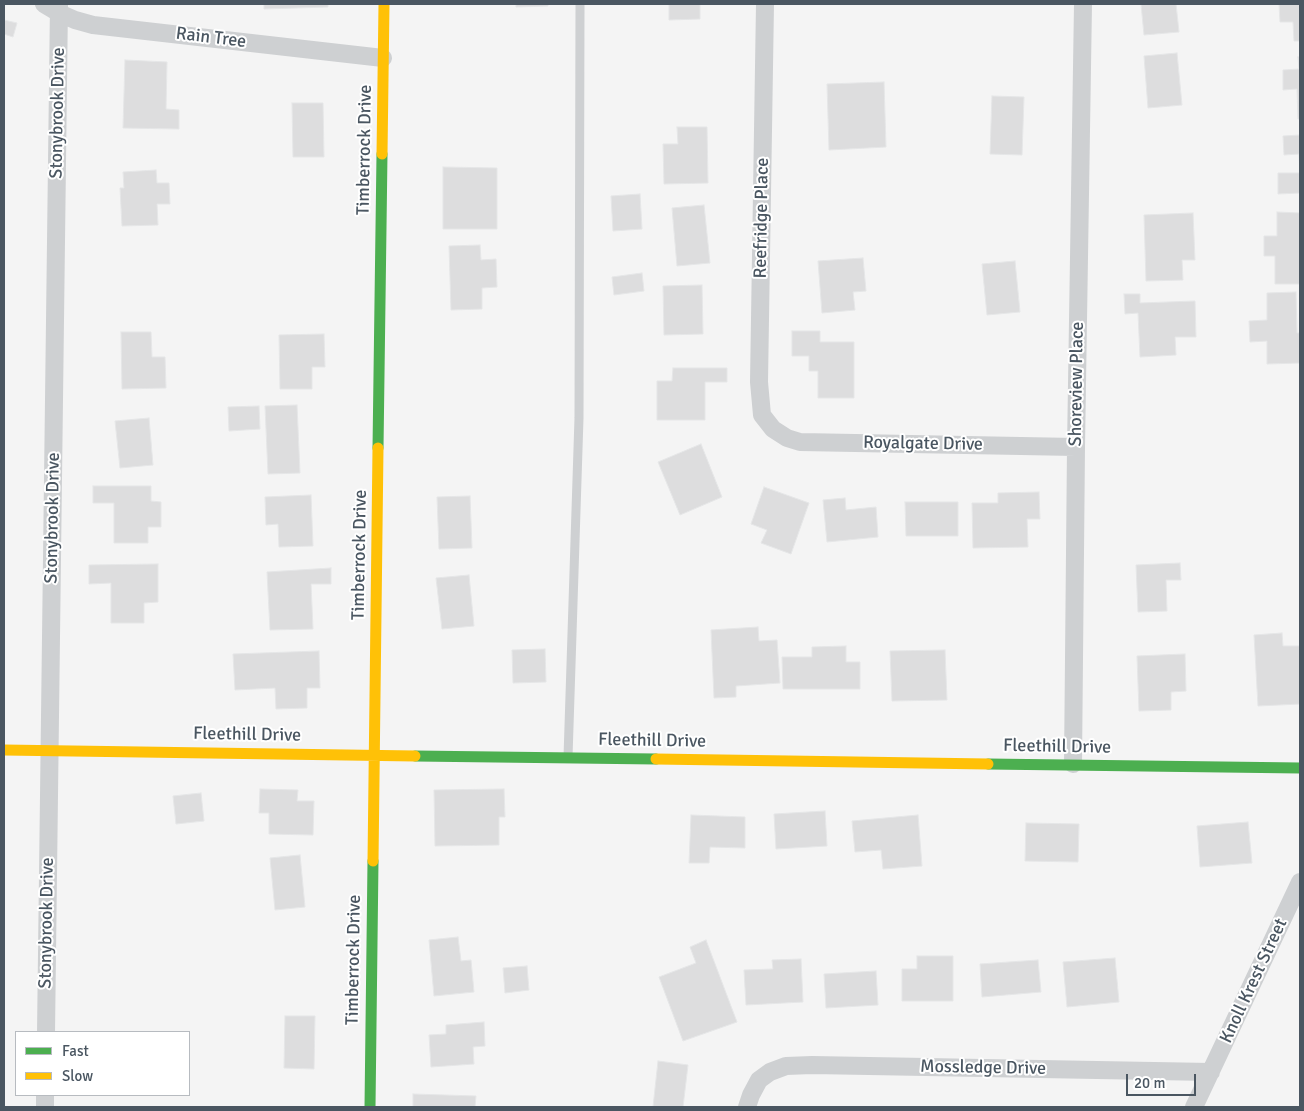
<!DOCTYPE html>
<html>
<head>
<meta charset="utf-8">
<style>
	body { margin:0 }
	#map { position:relative; width:1304px; height:1111px; overflow:hidden; background:#f4f4f4; font-family:Signika,sans-serif }
	canvas { display:block }
	.frame { position:absolute; inset:0; border:5px solid #4a5661; pointer-events:none }
	.legend { position:absolute; left:15px; top:1031px; width:175px; height:65px; box-sizing:border-box; background:#fff; border:1px solid #b7bbc0; margin:0; padding:6px 9px; list-style:none; font-size:15px; color:#4a5661 }
	.legend li { display:flex; align-items:center; gap:10px; height:25px }
	.legend b { width:25px; border:1px solid #b7bbc0 }
	.scale { position:absolute; left:1126px; top:1074px; width:70px; height:22px; box-sizing:border-box; border:2px solid #4a5661; border-top:0; padding-left:6px; font-size:15px; line-height:18px; white-space:nowrap; color:#4a5661; -webkit-text-stroke:4px #fff; paint-order:stroke }
</style>
</head>
<body>
<div id="map">
<canvas width="1304" height="1111"></canvas>
<div class="frame"></div>
<ul class="legend">
<li><b style="height:6px;background:#4caf50"></b>Fast</li>
<li><b style="height:6px;background:#ffc107"></b>Slow</li>
</ul>
<div class="scale">20 m</div>
</div>
<script>
const ctx = document.querySelector('canvas').getContext('2d');
ctx.lineJoin = 'round';
function fillPath(path, color) {
  ctx.fillStyle = color;
  ctx.fill(path, 'evenodd');
}
function shape(rows) {
  const path = new Path2D();
  for (const r of rows) {
    path.moveTo(r[0], r[1]);
    for (let i = 2; i < r.length; i += 2) path.lineTo(r[i], r[i + 1]);
  }
  return path;
}
function stroke(path, color, width, dash) {
  ctx.strokeStyle = color;
  ctx.lineWidth = width;
  ctx.lineCap = dash ? 'butt' : 'round';
  ctx.setLineDash(dash || []);
  ctx.stroke(path);
}
function write(font, color, halo, rows, align = 'center') {
  ctx.font = font + ' Signika,sans-serif';
  ctx.lineWidth = 4;
  ctx.setLineDash([]);
  ctx.textBaseline = 'middle';
  ctx.strokeStyle = halo;
  ctx.fillStyle = color;
  for (const [text, x, y, turn = 0] of rows) {
    ctx.save();
    ctx.translate(x, y);
    ctx.rotate((+turn || 0) * Math.PI / 180);
    ctx.textAlign = isNaN(turn) ? turn : align;
    if (halo) ctx.strokeText(text, 0, 0);
    ctx.fillText(text, 0, 0);
    ctx.restore();
  }
}
const building = shape([
	[264,4,328,4,328,7,264,9,264,4],
	[516,4,548,4,548,6,516,7,516,4],
	[669,4,700,4,700,19,669,20,669,4],
	[1141,4,1176,4,1179,32,1144,35,1141,4],
	[1279,4,1300,4,1300,41,1294,41,1293,22,1280,22,1279,4],
	[4,20,17,23,13,37,4,34,4,20],
	[1177,53,1182,105,1148,108,1144,56,1177,53],
	[1298,57,1300,57,1300,119,1298,119,1297,89,1283,90,1283,70,1299,69,1298,57],
	[125,60,167,62,166,109,179,110,179,129,123,128,125,60],
	[884,82,886,147,829,150,827,84,884,82],
	[992,96,1024,97,1022,155,990,154,992,96],
	[292,103,323,103,324,157,293,157,292,103],
	[677,127,707,127,708,183,664,184,663,144,678,144,677,127],
	[1300,135,1300,193,1278,194,1278,173,1300,173,1299,154,1284,155,1283,136,1300,135],
	[443,167,497,168,497,229,443,229,443,167],
	[156,170,157,183,169,183,170,204,157,204,158,225,122,226,120,188,124,188,123,172,156,170],
	[640,194,642,229,613,231,611,196,640,194],
	[704,205,710,263,677,266,672,208,704,205],
	[1277,212,1300,213,1300,284,1275,284,1275,256,1264,256,1264,236,1277,236,1277,212],
	[1193,213,1195,260,1182,260,1183,280,1146,281,1144,215,1193,213],
	[480,245,481,260,496,259,497,287,482,288,482,309,451,310,449,246,480,245],
	[863,258,866,291,853,292,855,310,822,313,818,261,863,258],
	[1015,261,1020,312,987,315,982,264,1015,261],
	[642,273,644,291,614,295,612,277,642,273],
	[702,285,703,334,664,335,663,286,702,285],
	[1296,292,1297,333,1300,333,1300,363,1267,364,1267,341,1250,342,1249,321,1267,320,1267,293,1296,292],
	[1124,294,1140,294,1140,303,1195,301,1196,337,1175,337,1176,355,1140,357,1138,313,1125,314,1124,294],
	[792,331,820,331,820,342,854,342,854,398,818,398,818,371,809,371,809,356,792,356,792,331],
	[121,332,151,332,152,357,165,357,166,388,122,389,121,332],
	[324,334,325,367,312,367,312,389,280,389,279,335,324,334],
	[673,368,727,368,727,382,705,382,705,420,657,420,657,381,672,381,673,368],
	[297,405,300,473,268,474,265,406,297,405],
	[259,406,260,429,229,431,228,407,259,406],
	[149,418,153,465,120,468,115,421,149,418],
	[701,444,722,497,680,515,658,462,701,444],
	[93,486,151,486,151,501,161,502,161,527,148,527,148,543,114,543,114,503,93,503,93,486],
	[764,487,809,503,791,554,761,543,767,530,751,524,764,487],
	[1039,492,1040,519,1027,519,1028,547,973,548,972,503,998,503,998,493,1039,492],
	[311,495,313,546,279,547,278,524,266,525,265,497,311,495],
	[470,496,472,548,439,549,437,497,470,496],
	[845,498,846,510,876,507,878,537,827,542,823,500,845,498],
	[905,502,958,502,958,536,906,536,905,502],
	[1180,563,1181,580,1166,580,1167,611,1138,612,1136,565,1180,563],
	[158,564,158,602,144,603,144,623,111,623,111,583,89,584,89,565,158,564],
	[331,568,331,584,311,584,313,629,270,630,267,572,331,568],
	[469,575,474,626,442,629,436,578,469,575],
	[758,627,759,641,777,640,780,683,736,686,736,697,714,698,711,630,758,627],
	[1282,633,1283,646,1300,646,1300,704,1258,706,1254,635,1282,633],
	[846,646,846,662,860,662,860,689,783,689,782,657,812,657,812,647,846,646],
	[545,649,546,682,513,683,512,650,545,649],
	[945,650,947,700,892,701,890,651,945,650],
	[319,651,320,688,307,688,307,708,276,709,275,688,235,690,233,654,319,651],
	[1185,654,1186,691,1171,692,1171,710,1139,711,1137,656,1185,654],
	[260,789,298,790,297,801,314,801,313,835,269,834,269,813,259,813,260,789],
	[504,789,505,817,499,817,499,845,435,846,434,790,504,789],
	[201,793,204,821,176,824,173,796,201,793],
	[825,811,827,846,776,849,774,814,825,811],
	[691,815,745,817,745,848,710,847,709,863,689,863,691,815],
	[918,815,922,866,883,869,881,850,855,852,852,821,918,815],
	[1248,822,1252,863,1200,867,1197,826,1248,822],
	[1026,823,1079,824,1078,862,1025,861,1026,823],
	[300,855,305,907,275,910,270,858,300,855],
	[458,937,461,961,471,960,474,992,434,996,429,940,458,937],
	[706,940,737,1022,683,1041,659,977,696,963,690,947,706,940],
	[917,956,953,956,953,1001,902,1001,902,969,917,969,917,956],
	[1115,958,1119,1002,1067,1007,1063,962,1115,958],
	[801,959,803,1002,746,1005,744,970,773,969,772,960,801,959],
	[1038,960,1041,992,982,997,980,964,1038,960],
	[527,966,529,990,505,993,503,968,527,966],
	[876,971,878,1005,826,1008,824,974,876,971],
	[285,1016,315,1016,314,1069,284,1068,285,1016],
	[484,1022,485,1046,473,1047,474,1064,431,1067,429,1035,446,1034,446,1025,484,1022],
	[658,1061,688,1065,683,1107,653,1107,658,1061],
	[413,1094,476,1096,475,1107,413,1107,413,1094]
]);
fillPath(building, '#ddddde');
stroke(building, '#e5e6e7', 1);
stroke(shape([
	[568,757,579,418,580,4]
]), '#ced0d2', 9);
stroke(shape([
	[44,4,59,13,75,20,93,25,383,58],
	[765,4,759,382,762,415,773,429,787,438,800,442,1076,447],
	[1073,764,1076,447,1083,4],
	[46,1032,59,4],
	[45,1107,45,1095],
	[747,1107,751,1095,759,1080,770,1072,786,1066,812,1065,1211,1072],
	[1194,1107,1300,882]
]), '#ced0d2', 18);
stroke(shape([
	[378,448,382,154],
	[415,756,656,759],
	[988,764,1300,768],
	[370,1107,373,861]
]), '#4caf50', 11);
stroke(shape([
	[382,154,384,4],
	[4,750,415,756],
	[656,759,988,764],
	[373,861,378,448]
]), '#ffc107', 11);
write('18px', '#4a5661', '#fff', [
	["Rain Tree",211,38,7],
	["Stonybrook Drive",58,113,-89],
	["Timberrock Drive",365,150,-89],
	["Reefridge Place",762,218,-89],
	["Shoreview Place",1077,384,-89],
	["Royalgate Drive",923,444,1],
	["Stonybrook Drive",53,518,-89],
	["Timberrock Drive",360,555,-89],
	["Fleethill Drive",247,735,1],
	["Fleethill Drive",652,741,1],
	["Fleethill Drive",1057,747,1],
	["Stonybrook Drive",47,923,-89],
	["Timberrock Drive",354,960,-89],
	["Knoll Krest Street",1254,981,-65],
	["Mossledge Drive",983,1068,1]
]);
</script>
</body>
</html>
